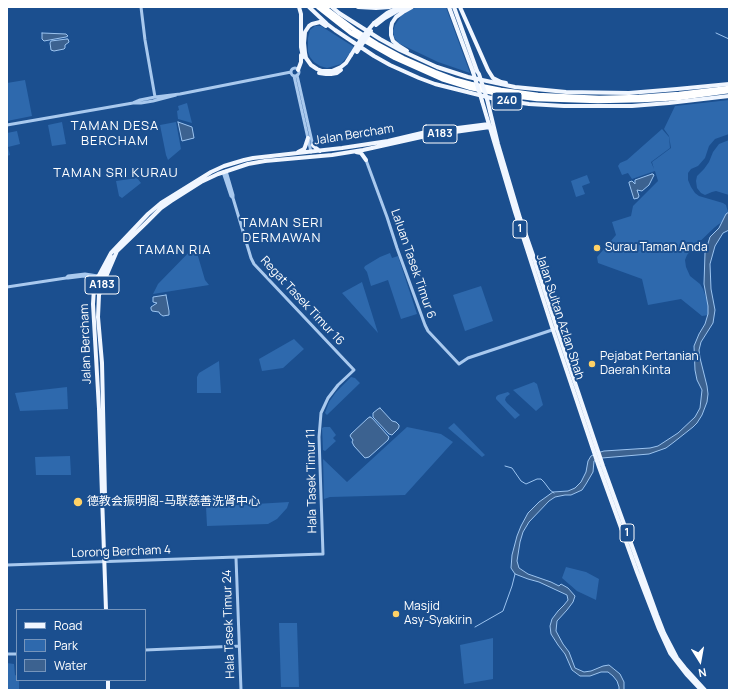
<!DOCTYPE html>
<html>
<head>
<meta charset="utf-8">
<style>
	body { margin:0 }
	#map { position:relative; width:736px; height:697px; overflow:hidden; background:#1b4f8f; font-family:Manrope,sans-serif }
	canvas { display:block }
	.frame { position:absolute; inset:0; border:8px solid #fff; pointer-events:none }
	.legend { position:absolute; left:16px; top:609px; width:130px; height:72px; box-sizing:border-box; background:#1b4f8f; border:1px solid #7695bc; margin:0; padding:5px 7px; list-style:none; font-size:12px; color:#fff }
	.legend li { display:flex; align-items:center; gap:8px; height:20px }
	.legend b { width:20px; border:1px solid #7695bc }
	.north { position:absolute; left:680px; top:641px; width:40px; height:40px; -webkit-text-stroke:3px #1b4f8f; paint-order:stroke; rotate:169deg; font-size:11px; font-weight:700; line-height:16px; text-align:center; color:#fff }
	.north::after { content:''; display:block; margin:auto; width:14px; height:18px; background:#fff; clip-path:polygon(50% 0,100% 100%,50% 72%,0 100%) }
</style>
</head>
<body>
<div id="map">
<canvas width="736" height="697"></canvas>
<div class="frame"></div>
<ul class="legend">
<li><b style="height:5px;background:#f0f6ff"></b>Road</li>
<li><b style="height:11px;background:#2e69ad"></b>Park</li>
<li><b style="height:11px;background:#3c6290"></b>Water</li>
</ul>
<div class="north">N</div>
</div>
<script>
const ctx = document.querySelector('canvas').getContext('2d');
ctx.lineJoin = 'round';
function fillPath(path, color) {
  ctx.fillStyle = color;
  ctx.fill(path, 'evenodd');
}
function shape(rows) {
  const path = new Path2D();
  for (const r of rows) {
    if (r.length === 3) {
      path.moveTo(r[0] + r[2], r[1]);
      path.arc(r[0], r[1], r[2], 0, 2 * Math.PI);
      continue;
    }
    path.moveTo(r[0], r[1]);
    for (let i = 2; i < r.length; i += 2) path.lineTo(r[i], r[i + 1]);
  }
  return path;
}
function stroke(path, color, width, dash) {
  ctx.strokeStyle = color;
  ctx.lineWidth = width;
  ctx.lineCap = dash ? 'butt' : 'round';
  ctx.setLineDash(dash || []);
  ctx.stroke(path);
}
function write(font, color, halo, rows, align = 'center') {
  ctx.font = font + ' Manrope,"Noto Sans SC",sans-serif';
  ctx.lineWidth = 4;
  ctx.setLineDash([]);
  ctx.textBaseline = 'middle';
  ctx.strokeStyle = halo;
  ctx.fillStyle = color;
  for (const [text, x, y, turn = 0] of rows) {
    ctx.save();
    ctx.translate(x, y);
    ctx.rotate((+turn || 0) * Math.PI / 180);
    ctx.textAlign = isNaN(turn) ? turn : align;
    if (halo) ctx.strokeText(text, 0, 0);
    ctx.fillText(text, 0, 0);
    ctx.restore();
  }
}
fillPath(shape([
	[417,7,446,7,447,10,470,73,438,62,398,43,394,37,393,31,395,25,401,16,408,11],
	[315,26,321,26,354,47,347,57,341,64,327,68,320,66,314,62,310,57,308,52,308,38,310,30],
	[25,80,32,116,7,121,7,83],
	[729,100,729,134,715,139,709,146,705,158,698,166,691,169,688,173,688,180,691,187,695,193,699,196,723,203,726,205,728,212,728,214,723,221,715,227,692,249,687,255,685,260,686,267,690,276,700,284,703,289,709,306,709,315,702,316,681,299,648,305,642,279,598,263,597,257,616,235,612,222,631,216,633,206,658,181,655,171,632,179,628,173,622,175,618,166,620,163,627,160,662,129,669,137,670,148,651,162,654,169,652,162,671,148,669,136,664,129,675,106],
	[187,103,192,123,178,119,177,111,179,110,178,106],
	[62,122,66,144,52,146,48,125],
	[176,122,181,149,168,160,166,155,160,125],
	[17,131,20,144,8,147,10,155,7,156,7,133],
	[729,140,729,195,716,191,712,192,705,195,701,193,697,188,696,181,697,176,704,169,709,162,713,152,719,144],
	[587,175,590,183,582,186,585,194,576,197,571,181],
	[137,178,141,183,122,198,119,196,116,181],
	[195,246,205,280,209,285,153,294,158,284],
	[390,253,392,258,398,256,417,314,401,319,388,280,371,286,367,272,364,268,365,266,380,257],
	[362,282,378,333,342,293],
	[481,286,493,321,465,331,453,295],
	[294,339,304,349,283,368,262,371,259,359],
	[219,361,221,393,197,393,197,377,199,373],
	[351,377,355,378,360,383,327,415,325,413,329,402,336,392],
	[534,382,537,384,543,405,536,411,513,390],
	[67,387,68,409,20,411,15,393],
	[508,392,510,394,506,397,505,400,507,403,520,415,515,419,496,399,496,397,498,395],
	[454,423,485,455,482,457,448,428],
	[324,427,330,427,336,435,333,438,336,441,325,451,323,450,322,428],
	[407,427,441,434,453,442,405,495,330,497,324,499,323,459,347,482],
	[70,456,71,475,36,475,35,457],
	[289,502,287,508,277,519,268,524,207,526,206,507],
	[566,567,586,572,599,579,596,600,577,591,562,578],
	[279,623,297,623,299,687,281,687],
	[493,638,493,679,464,684,460,645],
	[7,663,14,664,15,675,17,676,17,681,19,681,19,690,7,690]
]), '#2e69ad');
const water = shape([
	[42,33,66,34,68,36,66,37,44,41,42,39,42,33],
	[67,39,68,39,69,42,65,45,65,48,64,49,54,51,51,50,50,43,51,41,67,39],
	[178,122,192,127,194,138,182,141,178,122],
	[652,174,653,174,654,175,649,185,642,191,637,190,639,196,638,198,634,199,629,183,629,182,632,181,635,184,635,180,652,174],
	[729,212,729,230,723,233,715,246,710,264,711,289,715,310,713,323,701,342,699,350,700,358,707,386,708,394,707,402,702,415,697,423,693,427,674,442,666,448,649,454,602,458,594,461,593,472,586,484,582,490,571,495,565,495,555,497,549,501,529,522,523,532,520,542,517,561,519,568,528,574,551,582,559,586,561,584,568,588,575,596,573,602,567,610,557,621,556,631,563,644,569,652,575,668,584,672,591,671,603,666,609,665,620,674,624,682,624,690,619,690,619,687,617,681,613,676,608,672,601,672,590,676,580,676,572,670,565,654,558,645,551,634,550,626,552,619,558,611,564,605,568,600,567,595,539,582,528,579,515,574,511,568,512,555,517,536,521,526,528,513,539,502,553,492,568,491,575,488,581,482,586,472,588,461,591,456,597,453,604,451,650,448,658,446,678,433,695,417,700,408,702,390,697,380,695,370,694,346,699,334,705,324,708,314,708,306,704,284,705,253,710,237,719,228,726,214,729,212],
	[166,295,169,311,169,315,163,316,160,314,159,312,152,311,151,309,151,307,157,303,153,302,153,297,166,295],
	[380,408,392,421,396,422,399,425,399,427,398,429,392,435,389,434,373,417,373,413,378,409,380,408],
	[370,417,372,418,389,437,388,440,369,457,365,458,354,446,352,442,353,440,350,436,351,434,368,418,370,417]
]);
fillPath(water, '#3c6290');
stroke(water, '#9cc4f0', 1);
stroke(shape([
	[716,33,729,39],
	[505,466,512,468,521,481,526,484,537,479,541,479,544,482,550,490,554,493],
	[475,627,503,611,512,586,515,574]
]), '#9cc4f0', 1);
stroke(shape([
	[141,7,145,40,155,97],
	[295,72,4],
	[297,75,313,146],
	[294,76,311,152],
	[135,103,141,103,153,101,176,95],
	[7,125,133,103,140,100,155,97,180,94,291,72],
	[366,160,387,217,397,248,425,325,428,331,459,364,468,358,555,329],
	[223,172,231,196,233,198],
	[66,278,68,276,85,274,98,276],
	[7,287,66,278,68,278,84,276,97,279],
	[236,558,241,690],
	[7,565,323,554,319,437,321,413,328,398,338,385,354,370,254,264,251,258,233,198,233,195,226,171],
	[145,650,239,646],
	[7,654,17,654]
]), '#a9c9ee', 3);
stroke(shape([
	[299,7,301,14,301,47,303,57],
	[309,7,327,24,335,30,374,56,390,65,419,78,435,84,495,99,529,104,564,106,632,106,669,103,729,96],
	[332,7,339,13,380,39,400,50,437,67,468,77,515,87,566,92,629,93,677,89,729,84],
	[358,7,376,8,390,7],
	[449,7,473,72],
	[454,7,477,71],
	[460,7,488,70,493,78,501,82,506,83],
	[374,23,387,13,397,8],
	[376,25,385,18,397,11,407,7],
	[326,26,320,22,312,24,309,26,305,32,304,43,305,53,306,58,311,65,317,69,322,71,332,71,341,67,346,63,351,55],
	[407,51,399,46,393,41,391,35,391,28,392,23,396,17,403,12,412,7],
	[298,70,301,62,301,55],
	[319,73,326,74,331,74,337,73,341,70],
	[487,99,498,144,520,218,534,258,557,329,603,466,657,615,664,633,677,658,685,668,705,690],
	[482,101,515,212,553,330,599,467,637,572,659,629,670,653,687,675,701,690],
	[313,145,316,148,320,151],
	[298,152,304,149,305,147,308,138],
	[356,152,361,153,366,160],
	[97,279,101,278,103,276,112,257],
	[98,291,100,281,98,276],
	[105,497,102,363,98,317,99,295,105,279,117,251,146,223,161,208,171,201,201,182,218,174,248,164,265,161,332,155,363,150,426,136,490,127],
	[106,610,99,409,93,304,94,288,97,279,111,253,148,214,161,203,211,172,224,166,244,160,253,158,342,148,388,141,426,132,489,124],
	[108,680,108,690]
]), '#f0f6ff', 4);
stroke(shape([
	[318,7,351,33,395,58,442,79,471,88,499,94,537,99,598,101,643,100,678,98,729,91],
	[324,7,356,31,377,44,403,58,435,72,456,80,471,84,501,90,538,95,599,98,639,97,679,94,729,88]
]), '#fff', 4.5);
stroke(shape([
	[357,52,371,31],
	[351,55,363,36,374,23],
	[477,71,479,74,487,99],
	[473,72,482,101]
]), '#f0f6ff', 4);
for (const [x, y, r, color] of [
	[597,248,4,"#ffd166"],
	[592,364,4,"#ffd166"],
	[78,502,5,"#ffd166"],
	[396,614,4,"#ffd166"]
]) {
  const dot = new Path2D();
  dot.arc(x, y, r, 0, 2 * Math.PI);
  ctx.fillStyle = color;
  ctx.fill(dot);
  stroke(dot, '#1b4f8f', 1.5);
}
for (const [x, y, w] of [
	[507,101,30],
	[440,134,34],
	[520,229,14],
	[102,285,34],
	[627,533,14]
]) {
  const box = new Path2D();
  box.roundRect(x - w / 2, y - 9, w, 18, 3);
  ctx.fillStyle = '#1b4f8f';
  ctx.fill(box);
  stroke(box, '#fff', 1);
}
write('bold 11px', '#fff', null, [
	["240",507,101],
	["A183",440,134],
	["1",520,229],
	["A183",102,285],
	["1",627,533]
]);
write('12px', '#fff', '#1b4f8f', [
	["Jalan Bercham",354,135,-9],
	["Laluan Tasek Timur 6",413,264,71],
	["Regat Tasek Timur 16",302,301,47],
	["Jalan Sultan Azlan Shah",560,317,72],
	["Jalan Bercham",86,344,-92],
	["Hala Tasek Timur 11",312,481,-91],
	["Lorong Bercham 4",121,552,-2],
	["Hala Tasek Timur 24",229,624,-92]
]);
write('12px', '#fff', '#1b4f8f', [
	["Surau Taman Anda",605,248],
	["Pejabat Pertanian",600,357],
	["Daerah Kinta",600,371],
	["德教会振明阁-马联慈善洗肾中心",87,502],
	["Masjid",404,607],
	["Asy-Syakirin",404,621]
], 'left');
ctx.letterSpacing = '1px';
write('13px', '#fff', '#1b4f8f', [
	["TAMAN DESA",115,126],
	["BERCHAM",115,141],
	["TAMAN SRI KURAU",116,173],
	["TAMAN SERI",282,223],
	["DERMAWAN",282,238],
	["TAMAN RIA",174,250]
]);
ctx.letterSpacing = '0px';
</script>
</body>
</html>
